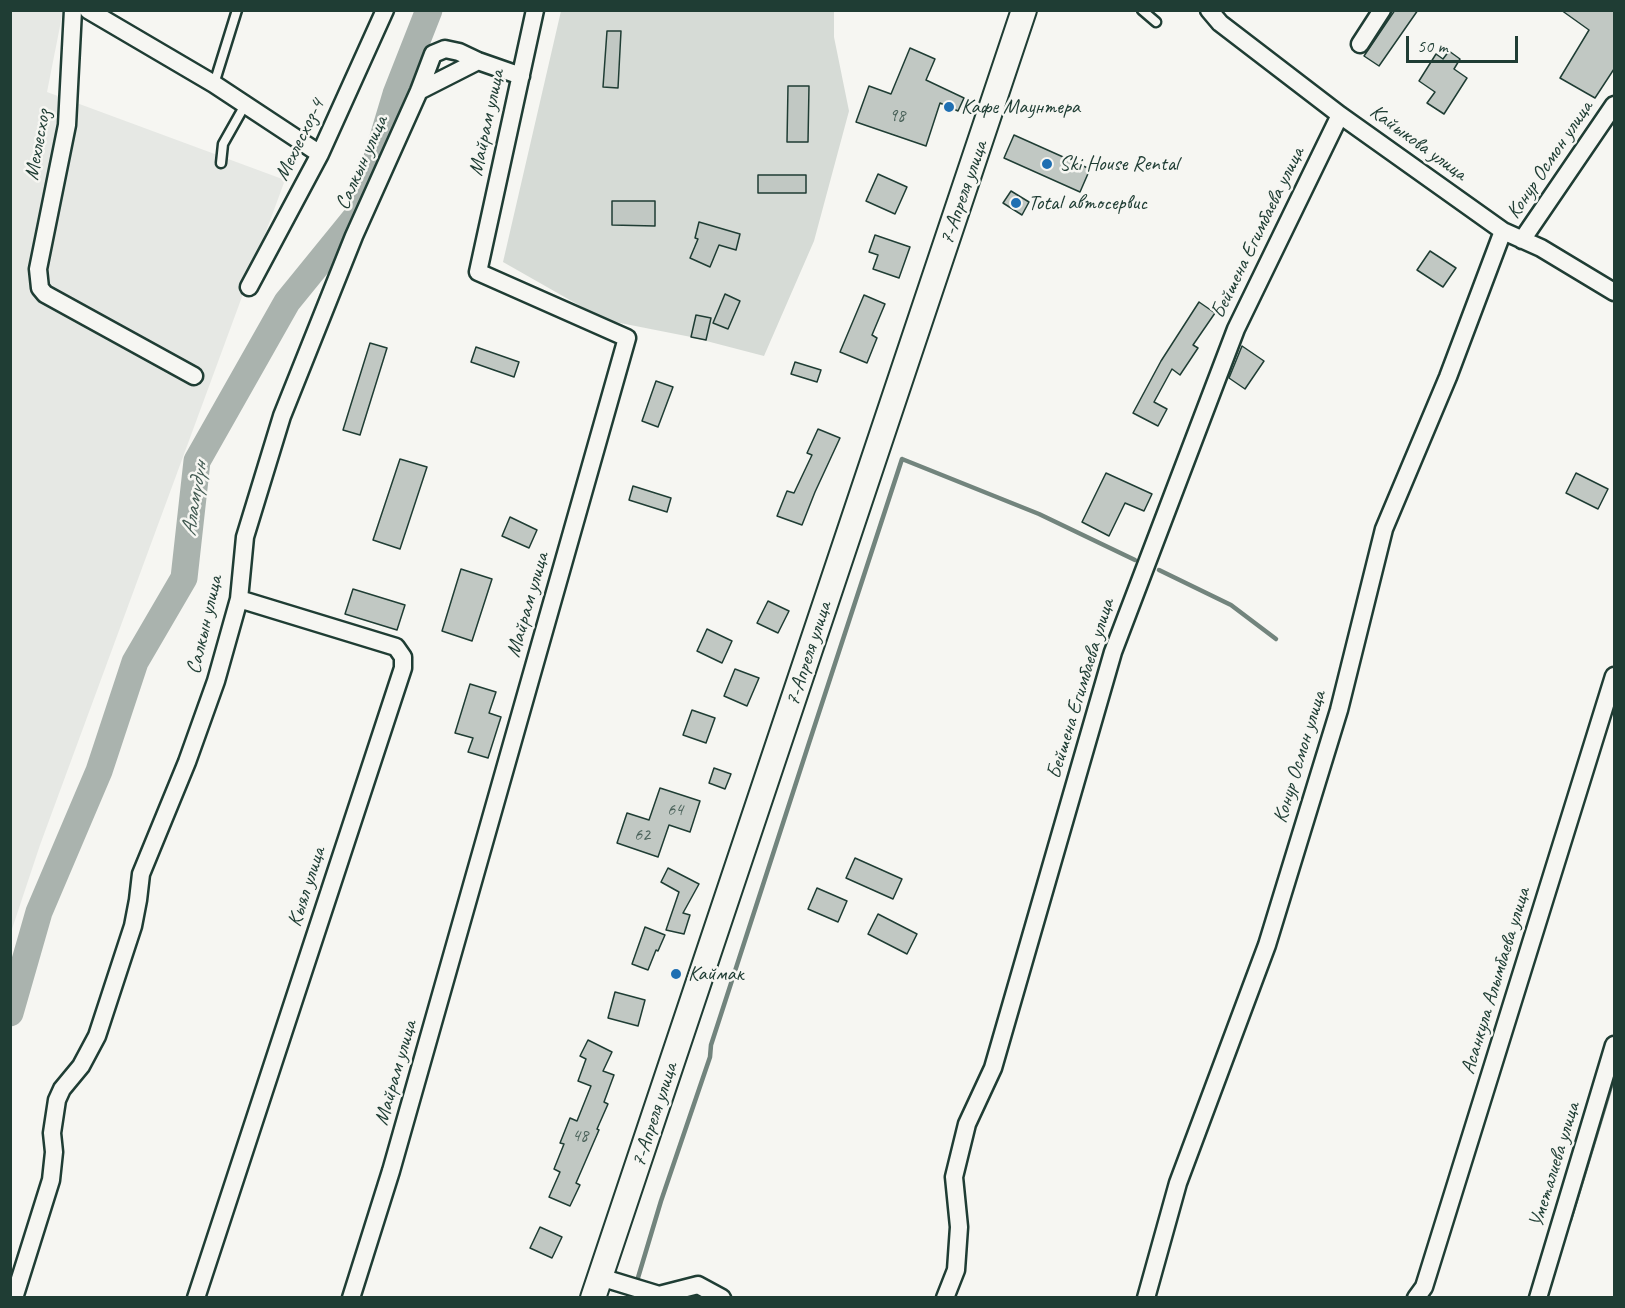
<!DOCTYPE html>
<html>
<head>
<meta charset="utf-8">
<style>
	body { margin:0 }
	#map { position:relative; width:1625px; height:1308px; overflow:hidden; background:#f6f6f2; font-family:Caveat,sans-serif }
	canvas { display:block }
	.frame { position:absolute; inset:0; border:12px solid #1f3d34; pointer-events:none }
	.scale { position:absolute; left:1406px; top:36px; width:112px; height:27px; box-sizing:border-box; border:3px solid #1f3d34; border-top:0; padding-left:8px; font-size:18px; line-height:21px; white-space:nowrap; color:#1f3d34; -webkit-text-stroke:4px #f6f6f2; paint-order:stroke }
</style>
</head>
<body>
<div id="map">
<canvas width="1625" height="1308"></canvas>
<div class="frame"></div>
<div class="scale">50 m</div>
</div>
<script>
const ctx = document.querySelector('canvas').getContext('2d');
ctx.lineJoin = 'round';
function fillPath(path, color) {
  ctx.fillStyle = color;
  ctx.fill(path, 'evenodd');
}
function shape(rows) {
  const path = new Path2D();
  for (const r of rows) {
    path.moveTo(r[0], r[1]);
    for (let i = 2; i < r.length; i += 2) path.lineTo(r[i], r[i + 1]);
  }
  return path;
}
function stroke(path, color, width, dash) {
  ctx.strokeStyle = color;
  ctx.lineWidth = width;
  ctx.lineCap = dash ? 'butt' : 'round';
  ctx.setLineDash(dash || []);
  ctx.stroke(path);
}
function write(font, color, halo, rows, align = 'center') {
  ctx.font = font + ' Caveat,sans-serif';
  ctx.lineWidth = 5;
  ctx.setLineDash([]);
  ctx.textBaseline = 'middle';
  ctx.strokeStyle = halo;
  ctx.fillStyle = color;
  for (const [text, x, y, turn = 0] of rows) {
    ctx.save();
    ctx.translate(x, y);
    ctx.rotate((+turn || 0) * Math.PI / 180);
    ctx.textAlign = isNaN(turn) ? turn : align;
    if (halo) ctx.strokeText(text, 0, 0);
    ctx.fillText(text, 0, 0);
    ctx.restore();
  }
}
fillPath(shape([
	[11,11,63,11,47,92,285,180,40,845,11,932]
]), '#e6e8e4');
fillPath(shape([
	[561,11,834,11,834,37,849,111,814,241,764,356,691,337,605,320,503,262]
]), '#d6dbd6');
stroke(shape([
	[1159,570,1231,605,1276,639],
	[1570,1220,1614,1076],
	[637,1281,661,1201,710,1057,711,1045,809,743,902,459,1039,514,1135,560]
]), '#72847d', 4.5);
stroke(shape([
	[10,1013,39,912,99,771,135,662,184,578,197,461,287,302,361,211,396,94,429,10]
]), '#aab3ae', 27);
const building = shape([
	[1395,10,1418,10,1379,66,1364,56,1395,10],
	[1561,10,1614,10,1614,69,1595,98,1560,78,1589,30,1561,10],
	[607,31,621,31,618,88,603,87,607,31],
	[910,48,935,59,926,80,964,98,958,111,940,103,926,146,856,122,869,86,891,94,910,48],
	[1449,51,1460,59,1454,69,1467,78,1444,114,1427,103,1435,92,1419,81,1436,54,1443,59,1449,51],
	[788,86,809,86,808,142,787,142,788,86],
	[1014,135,1090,169,1080,192,1004,158,1014,135],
	[878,174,907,187,895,214,866,201,878,174],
	[758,175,806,175,806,193,758,193,758,175],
	[1011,191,1029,202,1022,215,1003,203,1011,191],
	[612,201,655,201,655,226,612,225,612,201],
	[699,222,740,234,736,250,719,245,710,267,690,258,698,239,695,238,699,222],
	[875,235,910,247,899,278,873,269,878,255,869,252,875,235],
	[1430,251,1456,268,1443,287,1417,270,1430,251],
	[725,294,740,301,728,329,713,323,725,294],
	[864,295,885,304,872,335,877,338,867,363,840,352,864,295],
	[1199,302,1215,313,1193,345,1198,348,1180,375,1172,369,1154,402,1167,409,1158,426,1133,413,1161,361,1199,302],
	[696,315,711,318,706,340,691,337,696,315],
	[370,343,387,348,360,435,343,430,370,343],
	[1242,346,1264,361,1245,389,1229,378,1242,346],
	[476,347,519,362,514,377,471,362,476,347],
	[795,362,821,370,817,382,791,374,795,362],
	[656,381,673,387,658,427,642,421,656,381],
	[818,429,840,438,815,492,802,525,777,516,787,491,794,493,812,455,807,453,818,429],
	[400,459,427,467,400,549,373,540,400,459],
	[1106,473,1152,494,1144,511,1125,503,1109,536,1082,522,1106,473],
	[1576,473,1608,489,1598,509,1566,493,1576,473],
	[633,486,671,498,667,512,629,500,633,486],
	[510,517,537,530,529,548,502,536,510,517],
	[461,569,492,579,472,641,442,631,461,569],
	[353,589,405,605,397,630,345,614,353,589],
	[768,601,789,611,778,633,757,623,768,601],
	[707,629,732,641,722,663,697,651,707,629],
	[735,669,759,678,747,706,724,696,735,669],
	[470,684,496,692,489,713,501,717,488,758,468,752,473,738,455,733,470,684],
	[692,710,715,718,706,743,683,735,692,710],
	[714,768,731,774,725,789,709,783,714,768],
	[660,788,700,801,690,832,669,825,658,857,617,843,627,813,649,820,660,788],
	[855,858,902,879,893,899,846,878,855,858],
	[668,868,699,884,683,913,690,915,684,934,666,930,679,892,661,882,668,868],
	[817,888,847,901,838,922,808,909,817,888],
	[878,914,917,934,907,954,868,934,878,914],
	[645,927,665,935,658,951,656,950,648,970,632,964,645,927],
	[615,992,645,1000,638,1026,608,1018,615,992],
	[588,1040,612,1052,603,1071,614,1075,604,1102,608,1104,597,1129,599,1130,576,1183,580,1185,570,1206,549,1197,560,1172,554,1169,564,1144,560,1143,570,1118,577,1121,591,1086,578,1081,586,1059,580,1056,588,1040],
	[540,1227,562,1237,552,1258,530,1248,540,1227]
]);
fillPath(building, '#c1c8c3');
stroke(building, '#1f3d34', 1.5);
const lane = shape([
	[1142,10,1156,22],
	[214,84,237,10],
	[221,163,223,144,245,105]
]);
const street = shape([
	[73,10,67,125,38,269,40,288,45,294,194,376],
	[88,10,214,84,320,154],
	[1209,10,1220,23,1340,115,1503,231,1541,248,1614,292],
	[1360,44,1382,10],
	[419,91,478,61],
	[1522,240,1614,105],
	[249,287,320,154,385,10],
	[600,1277,659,1295,698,1285,722,1298],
	[14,1298,51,1180,54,1152,52,1133,57,1100,62,1089,81,1066,97,1036,133,926,138,900,141,874,187,762,216,681,239,599,245,537,282,416,354,236,419,91,433,54,445,49,459,52,478,61,521,76],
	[196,1298,403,668,403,657,396,647,239,599],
	[351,1298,391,1171,627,338,478,272,535,10],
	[945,1298,956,1270,959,1227,954,1177,967,1124,993,1068,1113,652,1236,329,1340,115],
	[1146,1298,1178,1183,1267,945,1339,710,1384,529,1448,377,1503,231],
	[1416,1298,1424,1287,1614,676],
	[1538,1298,1614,1045]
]);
const secondary = shape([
	[593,1298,1024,10]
]);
stroke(lane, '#1f3d34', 13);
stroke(street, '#1f3d34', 21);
stroke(secondary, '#1f3d34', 28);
stroke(lane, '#f6f6f2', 8);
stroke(street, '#f6f6f2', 16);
stroke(secondary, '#f6f6f2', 24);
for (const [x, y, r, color] of [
	[949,107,6,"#1f6fb2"],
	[1047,164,6,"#1f6fb2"],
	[1016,203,6,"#1f6fb2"],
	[676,974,6,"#1f6fb2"]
]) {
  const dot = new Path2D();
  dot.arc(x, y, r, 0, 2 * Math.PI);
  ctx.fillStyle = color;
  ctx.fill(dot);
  stroke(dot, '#f6f6f2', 2);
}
write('18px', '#486058', null, [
	["98",897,116],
	["64",675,810],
	["62",642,835],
	["48",580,1136]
]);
write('21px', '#1f3d34', '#f6f6f2', [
	["Кафе Маунтера",961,107],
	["Ski House Rental",1059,164],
	["Total автосервис",1028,203],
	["Каймак",688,974]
], 'left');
write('21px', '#1f3d34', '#f6f6f2', [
	["Майрам улица",487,123,-78],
	["Мехлесхоз-4",300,140,-64],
	["Кайыкова улица",1418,143,36],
	["Мехлесхоз",38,145,-80],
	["Конур Осмон улица",1550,160,-56],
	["Салкын улица",362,163,-66],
	["7-Апреля улица",964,193,-71],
	["Бейшена Егимбаева улица",1258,233,-64],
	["Майрам улица",528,605,-74],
	["Салкын улица",205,625,-77],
	["7-Апреля улица",809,654,-72],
	["Бейшена Егимбаева улица",1081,689,-73],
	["Конур Осмон улица",1300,757,-73],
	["Кыял улица",307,887,-72],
	["Асанкула Алымбаева улица",1496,981,-73],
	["Майрам улица",396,1073,-74],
	["7-Апреля улица",655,1115,-72],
	["Уметалиева улица",1555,1165,-73]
]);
write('italic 22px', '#425a52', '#f6f6f2', [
	["Аламүдүн",195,499,-81]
]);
</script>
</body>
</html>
